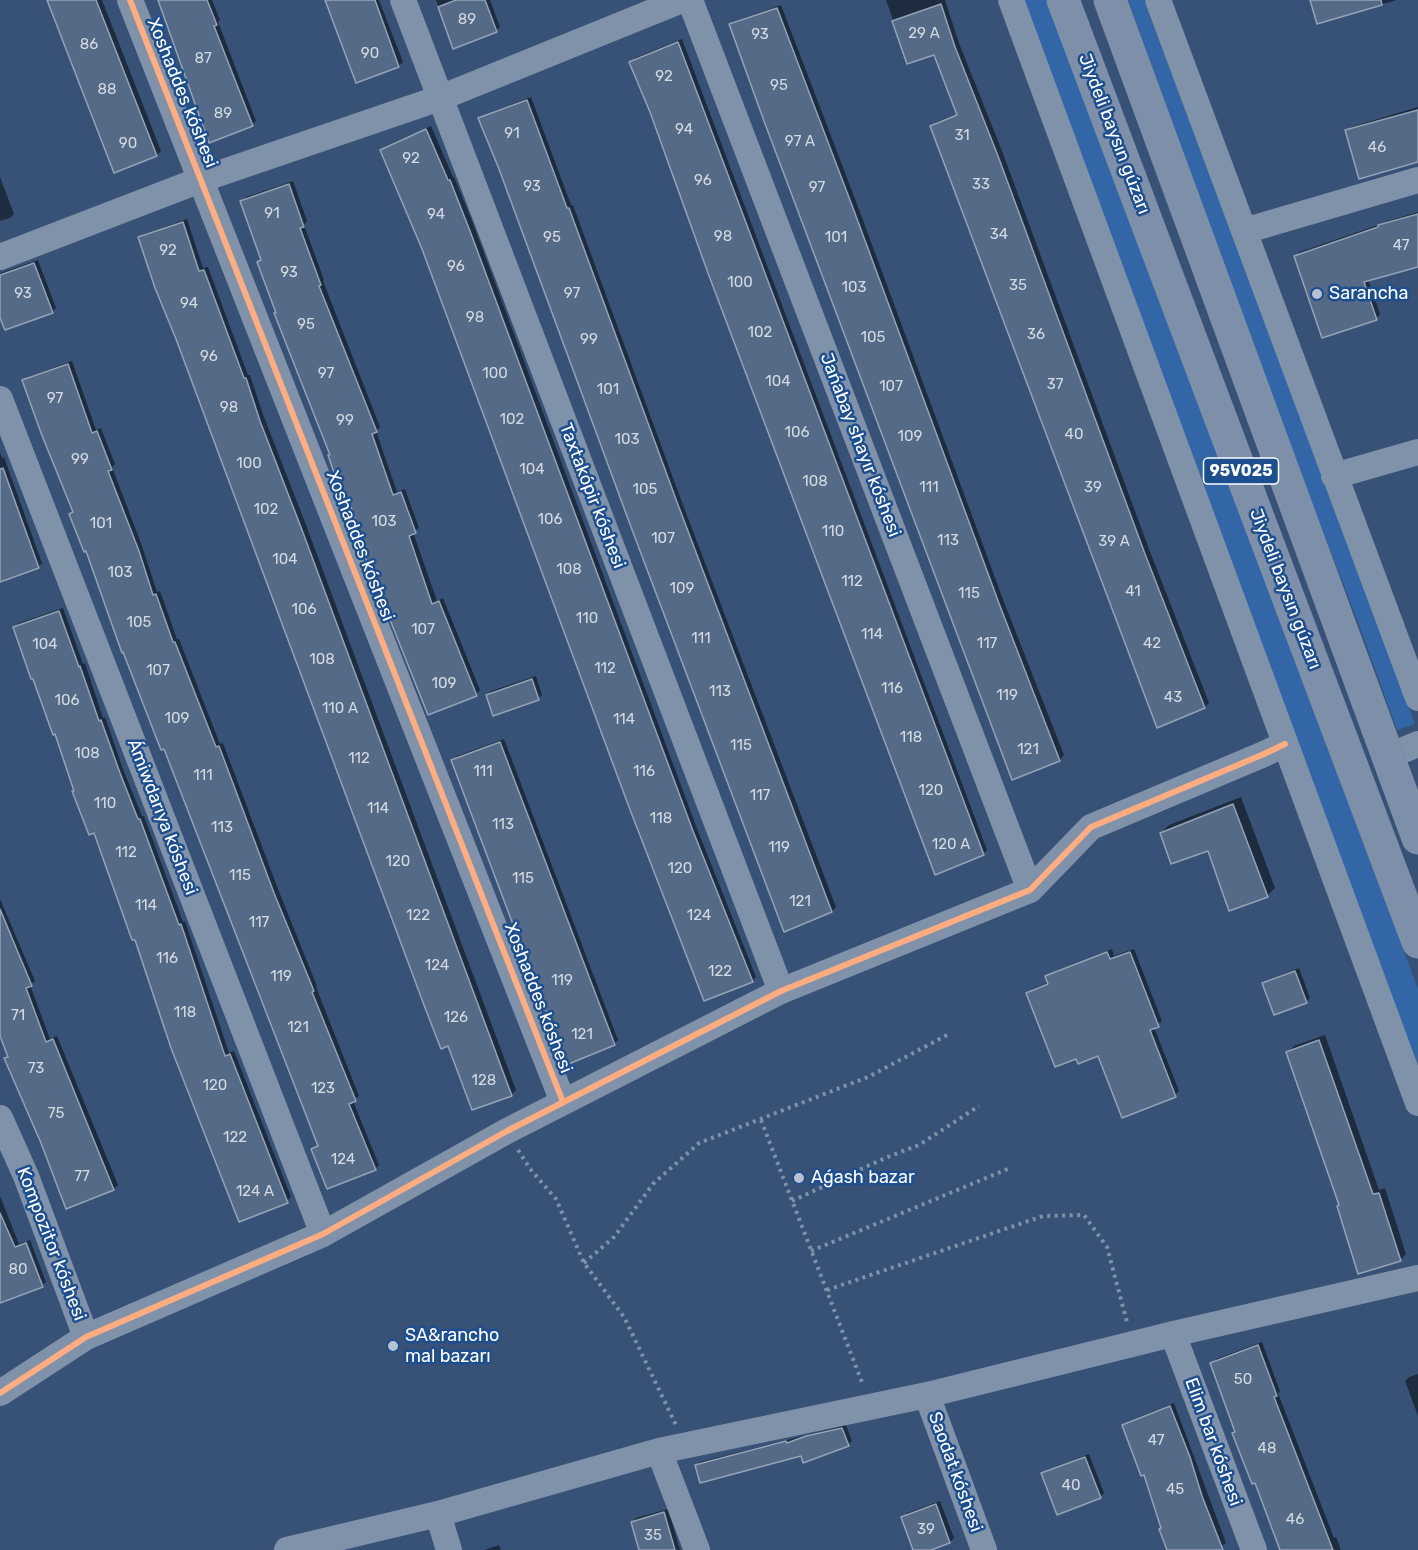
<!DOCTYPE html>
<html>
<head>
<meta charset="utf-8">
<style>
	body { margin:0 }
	canvas { display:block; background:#375276 }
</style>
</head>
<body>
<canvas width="1418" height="1550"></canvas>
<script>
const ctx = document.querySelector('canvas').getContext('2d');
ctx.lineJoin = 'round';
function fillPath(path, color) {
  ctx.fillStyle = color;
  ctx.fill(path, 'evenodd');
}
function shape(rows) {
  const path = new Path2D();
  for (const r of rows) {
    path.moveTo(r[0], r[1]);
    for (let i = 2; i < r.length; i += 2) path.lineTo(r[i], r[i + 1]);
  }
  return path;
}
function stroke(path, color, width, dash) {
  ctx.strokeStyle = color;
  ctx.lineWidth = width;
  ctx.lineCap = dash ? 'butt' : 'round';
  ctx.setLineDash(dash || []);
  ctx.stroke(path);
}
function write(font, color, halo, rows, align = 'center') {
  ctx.font = font + ' Rubik,sans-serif';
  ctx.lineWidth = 5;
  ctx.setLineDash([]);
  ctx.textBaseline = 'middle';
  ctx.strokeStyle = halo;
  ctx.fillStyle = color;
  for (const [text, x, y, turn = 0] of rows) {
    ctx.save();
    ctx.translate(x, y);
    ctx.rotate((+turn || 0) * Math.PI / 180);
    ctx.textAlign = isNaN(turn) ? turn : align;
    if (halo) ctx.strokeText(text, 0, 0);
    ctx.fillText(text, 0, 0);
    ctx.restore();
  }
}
fillPath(shape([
	[1021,0,1046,0,1418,989,1418,1071],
	[1128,0,1144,0,1415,724,1397,730,1360,627,1278,416]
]), '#3266a6');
fillPath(shape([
	[49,0,102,0,161,151,157,155],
	[159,0,212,0,220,20,218,22,256,121,252,125],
	[326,0,379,0,403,62,399,66,357,82],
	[436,0,490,0,500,27,496,31,454,47],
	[886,0,945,0,959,43,1002,151,1149,549,1209,703,1205,707,932,126,936,122,958,114,935,53,908,62],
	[1311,0,1397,0,1318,22],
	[781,5,857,204,1004,602,1064,755,1060,760,1012,778,731,25,735,21],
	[682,39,987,850,983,854,631,62,635,58],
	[531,97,571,205,573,205,680,497,836,907,832,911,785,930,480,119,484,115],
	[1418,107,1418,161,1346,131,1351,127],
	[431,126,453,177,454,177,474,226,696,826,756,977,752,981,424,249,382,150,386,146],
	[0,177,14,214,10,218,0,221],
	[293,181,307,221,304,225,324,280,323,281,380,427,376,431,397,492,405,489,419,528,413,532,437,601,443,598,480,690,476,694,366,556,369,552,332,454,242,201,246,197],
	[1418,212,1418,265,1368,279,1380,314,1376,319,1296,256,1300,252,1381,224,1384,222],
	[187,219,203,268,208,267,248,375,250,375,264,417,306,525,516,1090,512,1094,473,1108,140,238,144,234],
	[38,260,56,308,52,312,0,314,0,273],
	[72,361,96,430,101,428,115,464,112,467,142,546,157,592,160,591,177,639,179,639,220,744,223,743,278,889,317,986,316,987,359,1096,353,1101,379,1165,375,1169,312,1150,319,1145,268,1016,269,1014,87,549,71,514,74,511,24,381,28,377],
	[0,451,2,458,4,457,42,563,38,567,0,580],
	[63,608,83,664,85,663,103,718,105,717,123,769,142,816,144,816,183,922,185,921,229,1053,234,1051,291,1197,287,1201,136,938,95,832,76,790,15,627,19,623],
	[536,676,542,695,538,699,487,695,491,691],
	[504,739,618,1040,614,1044,453,760,457,756],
	[1241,797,1275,888,1267,896,1209,849,1161,833,1169,825],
	[0,899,35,981,30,985,50,1039,57,1036,118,1185,114,1189,67,1207,42,1143,6,1059,9,1056,0,1034],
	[1112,949,1114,956,1134,949,1162,1021,1154,1027,1179,1091,1175,1095,1123,1116,1099,1055,1028,993,1032,989,1049,982,1047,977,1051,973],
	[1299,968,1310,998,1306,1002,1263,984,1268,980],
	[1325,1035,1379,1190,1385,1188,1406,1254,1400,1260,1340,1204,1288,1052,1294,1046],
	[0,1196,19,1244,24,1242,41,1286,0,1302],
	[30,1240,46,1282,43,1285,27,1241],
	[1262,1342,1280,1391,1278,1393,1334,1538,1336,1537,1341,1550,1281,1550,1212,1364,1216,1359],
	[1418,1374,1418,1416,1405,1381,1409,1377],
	[1174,1403,1226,1543,1214,1550,1169,1550,1145,1473,1123,1426,1127,1422],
	[846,1425,852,1441,848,1445,802,1454,696,1466,700,1462],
	[1089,1454,1104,1493,1100,1497,1043,1474,1047,1470],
	[940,1501,954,1538,950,1542,926,1550,915,1550,903,1517,907,1513],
	[668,1509,680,1550,640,1550,632,1522,636,1518],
	[499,1545,501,1550,484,1550]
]), '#0007');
const building = shape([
	[47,0,96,0,157,156,114,173,47,0],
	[158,0,207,0,217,25,214,26,253,126,209,143,158,0],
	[325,0,375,0,399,67,356,83,325,0],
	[456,0,485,0,497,32,453,49,438,7,456,0],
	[1310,0,1381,0,1382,5,1317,24,1310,0],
	[941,4,955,47,998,156,1145,554,1205,708,1157,728,930,126,957,115,934,55,907,64,892,21,941,4],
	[777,8,853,208,1000,606,1060,761,1012,780,764,121,729,24,777,8],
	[678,42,984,855,935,875,708,273,650,112,629,62,678,42],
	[527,100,567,208,569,208,677,502,832,912,784,932,631,527,499,169,478,118,527,100],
	[1418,110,1418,162,1359,179,1345,130,1418,110],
	[426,129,448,180,450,180,470,231,693,831,753,982,704,1001,629,807,422,249,380,150,426,129],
	[289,184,304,227,300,228,321,285,319,286,377,432,372,434,393,495,401,492,416,533,409,536,432,604,439,601,477,696,428,715,365,557,364,555,368,554,351,507,346,508,328,455,330,455,274,313,276,313,257,262,261,260,240,201,289,184],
	[1418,214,1418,267,1364,282,1377,320,1322,338,1294,256,1378,227,1378,225,1418,214],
	[183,222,199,271,204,270,244,378,246,378,260,421,302,530,512,1096,472,1110,448,1046,441,1049,424,1005,176,339,155,288,138,237,183,222],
	[34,263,53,313,5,330,0,318,0,275,34,263],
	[68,364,92,433,97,431,112,470,108,471,139,551,153,595,156,594,173,642,175,642,216,747,219,746,274,893,314,991,312,992,356,1101,349,1104,376,1170,327,1189,311,1149,318,1146,164,749,161,750,123,652,122,653,86,551,84,552,69,514,73,512,41,433,22,380,68,364],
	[3,468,39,568,0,582,0,469,3,468],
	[59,611,79,667,80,666,99,721,101,720,120,773,138,819,140,819,179,925,181,924,225,1056,230,1054,288,1203,239,1222,171,1048,135,940,132,940,94,833,89,835,72,791,74,791,55,734,53,735,33,679,31,679,13,627,59,611],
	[532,679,539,700,493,716,486,695,532,679],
	[500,742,615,1045,566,1065,451,760,500,742],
	[1233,804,1268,897,1229,911,1208,851,1171,864,1160,833,1233,804],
	[0,909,32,986,26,988,46,1042,53,1039,114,1190,66,1209,41,1143,4,1058,8,1057,0,1036,0,909],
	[1107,952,1110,959,1130,952,1159,1027,1150,1030,1176,1097,1122,1118,1098,1056,1078,1064,1076,1059,1055,1067,1026,993,1048,984,1045,976,1107,952],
	[1295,971,1307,1003,1274,1015,1262,983,1295,971],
	[1319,1040,1373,1194,1379,1193,1401,1261,1358,1274,1337,1206,1339,1205,1286,1052,1319,1040],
	[0,1213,15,1247,26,1243,43,1287,0,1303,0,1213],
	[1258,1345,1277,1396,1274,1397,1333,1550,1280,1550,1255,1483,1252,1484,1232,1433,1235,1432,1210,1363,1258,1345],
	[1170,1406,1190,1457,1202,1496,1223,1550,1167,1550,1159,1529,1161,1528,1144,1475,1141,1476,1122,1425,1170,1406],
	[842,1428,849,1446,803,1463,801,1456,700,1483,695,1465,786,1441,787,1443,806,1436,842,1428],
	[1085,1457,1101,1498,1057,1515,1041,1473,1085,1457],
	[936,1504,950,1543,931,1550,913,1550,901,1517,936,1504],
	[664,1512,675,1550,639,1550,631,1522,664,1512]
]);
fillPath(building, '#546a86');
stroke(building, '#94a3b7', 1.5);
stroke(shape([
	[761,1120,863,1385],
	[518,1150,531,1170,556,1199,584,1263,624,1317,676,1425],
	[792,1201,885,1158,919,1145,979,1106],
	[811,1251,1010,1168],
	[584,1263,614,1237,653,1184,699,1143,868,1077,949,1034],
	[827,1290,1043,1216,1084,1215,1107,1247,1127,1322]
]), '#7f92a9', 4, [3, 4.5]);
stroke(shape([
	[130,0,563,1102],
	[403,0,781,991],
	[690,0,1030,890],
	[1011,0,1418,1103],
	[1158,0,1418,698],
	[1244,231,1418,180],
	[0,257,200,180,440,98,682,0],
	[0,399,323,1234],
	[1334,476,1418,452],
	[1387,757,1418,744],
	[0,1118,26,1176,86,1337],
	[1173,1334,1254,1550],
	[0,1393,86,1337,323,1234,507,1131,781,991,1030,890,1091,827,1264,754,1285,744],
	[927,1395,984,1550],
	[659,1451,697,1550],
	[438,1514,449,1550],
	[287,1550,438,1514,659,1451,927,1395,1173,1334,1418,1278]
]), '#7f92a9', 26);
stroke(shape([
	[1063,0,1418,942],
	[1110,0,1418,838]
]), '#7e90a9', 33);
stroke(shape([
	[130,0,563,1102],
	[0,1393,86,1337,323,1234,507,1131,781,991,1030,890,1091,827,1264,754,1285,744]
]), '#ffac80', 6);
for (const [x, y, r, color] of [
	[1317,294,6,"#b9c2cf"],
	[799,1178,6,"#b9c2cf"],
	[393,1346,6,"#b9c2cf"]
]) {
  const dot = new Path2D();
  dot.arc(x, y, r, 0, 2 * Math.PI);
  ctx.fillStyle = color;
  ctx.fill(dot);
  stroke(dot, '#1d4f90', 2);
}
write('15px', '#d4dae1', null, [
	["89",467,20],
	["29 А",924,34],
	["93",760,35],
	["86",89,45],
	["90",370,54],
	["87",203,59],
	["92",664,77],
	["95",779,86],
	["88",107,90],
	["89",223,114],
	["94",684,130],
	["91",512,134],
	["31",962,136],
	["97 А",800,142],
	["90",128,144],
	["46",1377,148],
	["92",411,159],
	["96",703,181],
	["33",981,185],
	["93",532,187],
	["97",817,188],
	["91",272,214],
	["94",436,215],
	["34",999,235],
	["98",723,237],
	["95",552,238],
	["101",836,238],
	["47",1401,246],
	["92",168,251],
	["96",456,267],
	["93",289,273],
	["100",740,283],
	["35",1018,286],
	["103",854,288],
	["93",23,294],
	["97",572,294],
	["94",189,304],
	["98",475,318],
	["95",306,325],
	["102",760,333],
	["36",1036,335],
	["105",873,338],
	["99",589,340],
	["96",209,357],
	["97",326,374],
	["100",495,374],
	["104",778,382],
	["37",1055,385],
	["107",891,387],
	["101",608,390],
	["97",55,399],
	["98",229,408],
	["102",512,420],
	["99",345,421],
	["106",797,433],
	["40",1074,435],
	["109",910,437],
	["103",627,440],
	["99",80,460],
	["100",249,464],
	["104",532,470],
	["108",815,482],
	["111",929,488],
	["39",1093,488],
	["105",645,490],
	["102",266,510],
	["106",550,520],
	["103",384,522],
	["101",101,524],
	["110",833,532],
	["107",663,539],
	["113",948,541],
	["39 А",1114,542],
	["104",285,560],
	["108",569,570],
	["103",120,573],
	["112",852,582],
	["109",682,589],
	["41",1133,592],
	["115",969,594],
	["106",304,610],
	["110",587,619],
	["105",139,623],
	["107",423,630],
	["114",872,635],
	["111",701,639],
	["117",987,644],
	["42",1152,644],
	["104",45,645],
	["108",322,660],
	["112",605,669],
	["107",158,671],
	["109",444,684],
	["116",892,689],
	["113",720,692],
	["119",1007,696],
	["43",1173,698],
	["106",67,701],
	["110 А",340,709],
	["109",177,719],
	["114",624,720],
	["118",911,738],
	["115",741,746],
	["121",1028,750],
	["108",87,754],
	["112",359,759],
	["111",483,772],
	["116",644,772],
	["111",203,776],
	["120",931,791],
	["117",760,796],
	["110",105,804],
	["114",378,809],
	["118",661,819],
	["113",503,825],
	["113",222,828],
	["120 А",951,845],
	["119",779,848],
	["112",126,853],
	["120",398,862],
	["120",680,869],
	["115",240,876],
	["115",523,879],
	["121",800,902],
	["114",146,906],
	["122",418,916],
	["124",699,916],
	["117",259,923],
	["116",167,959],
	["124",437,966],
	["122",720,972],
	["119",281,977],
	["119",562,981],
	["118",185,1013],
	["71",18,1016],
	["126",456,1018],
	["121",298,1028],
	["121",582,1035],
	["73",36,1069],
	["128",484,1081],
	["120",215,1086],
	["123",323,1089],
	["75",56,1114],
	["122",235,1138],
	["124",343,1160],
	["77",82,1177],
	["124 А",255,1192],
	["80",18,1270],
	["50",1243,1380],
	["47",1156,1441],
	["48",1267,1449],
	["40",1071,1486],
	["45",1175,1490],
	["46",1295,1520],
	["39",926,1530],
	["35",653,1536]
]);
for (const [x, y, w] of [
	[1241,471,75]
]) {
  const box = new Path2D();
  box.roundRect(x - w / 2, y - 13, w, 26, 4.5);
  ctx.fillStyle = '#1d4f90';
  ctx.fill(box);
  stroke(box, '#fff', 1.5);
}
write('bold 16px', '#fff', null, [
	["95V025",1241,471]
]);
write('18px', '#fff', '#1d4f90', [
	["Xoshaddes kóshesi",182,93,68],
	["Jiydeli baysın gúzarı",1114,134,69],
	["Jańabay shayır kóshesi",860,445,69],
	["Taxtakópir kóshesi",592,496,69],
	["Xoshaddes kóshesi",360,546,69],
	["Jiydeli baysın gúzarı",1285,589,69],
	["Ámiwdarıya kóshesi",162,817,69],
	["Xoshaddes kóshesi",538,998,69],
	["Kompozitor kóshesi",51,1244,69],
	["Elim bar kóshesi",1213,1442,70],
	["Saodat kóshesi",955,1472,70]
]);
write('18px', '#fff', '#1d4f90', [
	["Sarancha",1329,294],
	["Aǵash bazar",811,1178],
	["SA&rancho",405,1336],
	["mal bazarı",405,1357]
], 'left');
</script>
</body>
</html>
